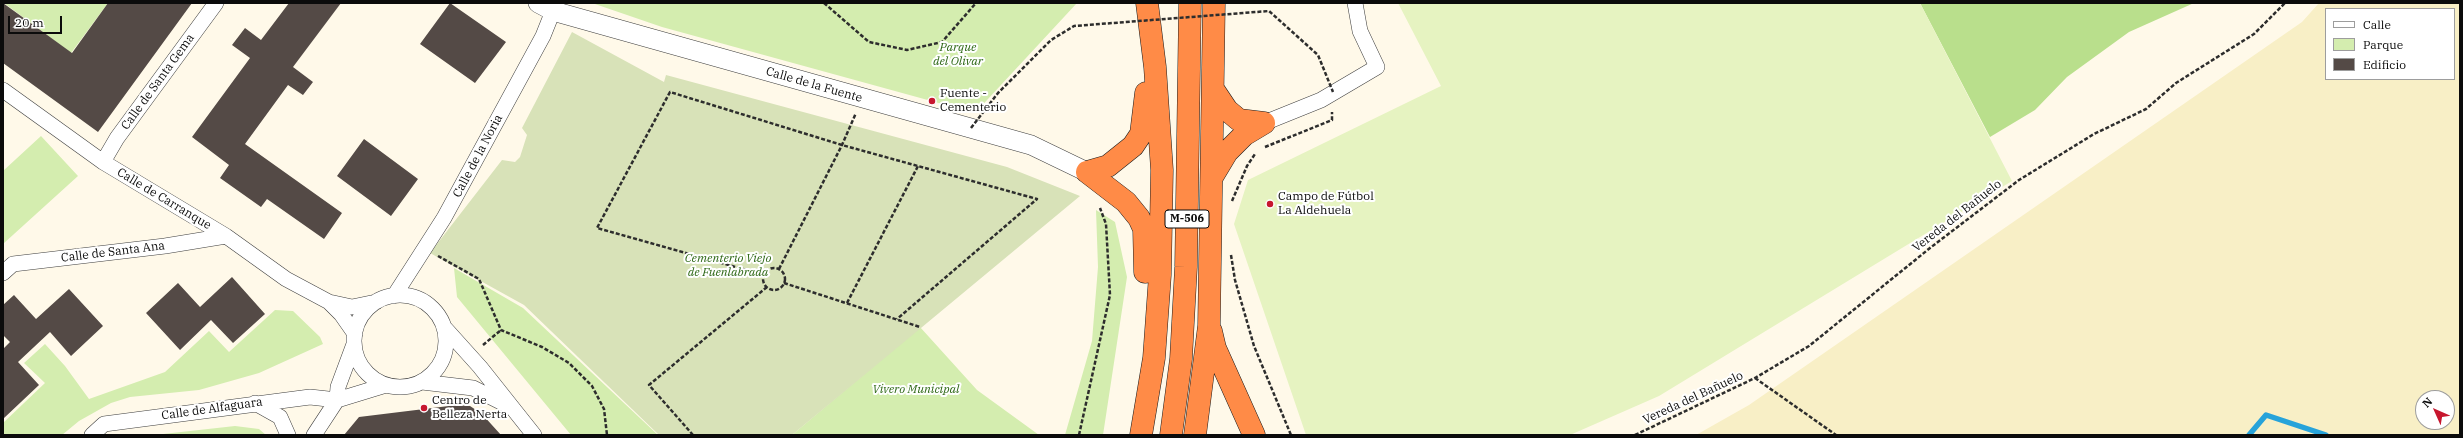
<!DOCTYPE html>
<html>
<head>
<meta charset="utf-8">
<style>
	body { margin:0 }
	#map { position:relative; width:2463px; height:438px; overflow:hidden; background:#fff9e9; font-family:"IBM Plex Serif",serif }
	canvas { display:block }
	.frame { position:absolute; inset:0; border:4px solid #0b0b0b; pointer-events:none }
	.legend { position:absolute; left:2325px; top:8px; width:130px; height:72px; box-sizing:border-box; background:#fff; border:1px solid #9d9d9d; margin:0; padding:5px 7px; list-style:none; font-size:12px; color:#0b0b0b }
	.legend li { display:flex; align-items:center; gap:8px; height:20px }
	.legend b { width:20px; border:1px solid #9d9d9d }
	.north { position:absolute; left:2415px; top:390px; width:40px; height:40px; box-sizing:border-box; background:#fff; border:1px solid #9d9d9d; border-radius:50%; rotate:315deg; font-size:11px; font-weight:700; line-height:16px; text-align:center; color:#0b0b0b }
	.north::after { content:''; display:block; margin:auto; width:14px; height:18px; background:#c7162e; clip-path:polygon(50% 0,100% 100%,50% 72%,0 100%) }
	.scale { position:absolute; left:8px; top:16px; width:54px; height:18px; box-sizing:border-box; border:2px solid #0b0b0b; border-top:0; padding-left:5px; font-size:12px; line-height:14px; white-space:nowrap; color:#0b0b0b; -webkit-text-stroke:3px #fff; paint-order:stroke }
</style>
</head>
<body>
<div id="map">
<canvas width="2463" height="438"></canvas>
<div class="frame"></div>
<ul class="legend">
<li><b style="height:5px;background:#fff"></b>Calle</li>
<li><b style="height:11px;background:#d4edaf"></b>Parque</li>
<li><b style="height:11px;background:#544a46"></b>Edificio</li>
</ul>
<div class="north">N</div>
<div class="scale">20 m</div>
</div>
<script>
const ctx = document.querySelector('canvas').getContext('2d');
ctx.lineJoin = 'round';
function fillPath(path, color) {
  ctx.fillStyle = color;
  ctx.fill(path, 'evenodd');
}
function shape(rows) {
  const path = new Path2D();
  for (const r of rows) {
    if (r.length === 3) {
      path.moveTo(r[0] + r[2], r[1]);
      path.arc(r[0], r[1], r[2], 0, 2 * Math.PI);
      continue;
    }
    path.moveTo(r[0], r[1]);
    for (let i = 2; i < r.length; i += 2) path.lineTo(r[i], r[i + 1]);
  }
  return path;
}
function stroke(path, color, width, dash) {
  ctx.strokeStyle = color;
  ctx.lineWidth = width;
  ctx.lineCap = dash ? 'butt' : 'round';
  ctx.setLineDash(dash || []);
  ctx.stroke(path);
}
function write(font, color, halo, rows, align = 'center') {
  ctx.font = font + ' "IBM Plex Serif",serif';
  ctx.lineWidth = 4;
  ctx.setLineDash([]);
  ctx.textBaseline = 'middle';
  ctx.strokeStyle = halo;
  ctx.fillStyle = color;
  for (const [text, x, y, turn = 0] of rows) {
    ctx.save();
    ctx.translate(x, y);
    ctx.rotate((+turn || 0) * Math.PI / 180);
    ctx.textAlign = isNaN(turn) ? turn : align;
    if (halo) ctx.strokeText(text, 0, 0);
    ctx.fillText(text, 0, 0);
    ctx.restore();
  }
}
fillPath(shape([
	[2319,3,2460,3,2460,435,1696,435,1749,405,2302,22],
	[2326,9,2454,9,2454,79,2326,79],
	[2423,398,2447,398,2447,422,2423,422]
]), '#f8efc6');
fillPath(shape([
	[4,3,108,3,71,53],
	[592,3,1077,3,975,113,662,27],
	[41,136,78,176,3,244,3,171],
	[1096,210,1115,222,1127,277,1103,435,1065,435,1092,341,1098,267],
	[454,268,523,308,658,435,571,435,457,297],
	[275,310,293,311,320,337,323,344,259,373,199,390,130,397,111,403,79,421,62,435,3,435,3,423,45,383,24,363,45,344,65,366,89,399,165,372,209,331,229,352],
	[920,327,977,390,1039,435,792,435],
	[235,426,259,429,266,435,154,435]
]), '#d4edaf');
fillPath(shape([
	[1920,3,2194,3,2129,32,2067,77,2035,110,1990,137]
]), '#b9df8c');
fillPath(shape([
	[572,32,664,82,666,75,1007,167,1080,196,792,435,659,435,524,305,430,253,502,160,515,162,520,157,527,135,522,128]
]), '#d8e2b8');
fillPath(shape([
	[1398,3,1920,3,2012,181,1659,396,1570,435,1306,435,1234,224,1248,180,1441,86]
]), '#e6f3c1');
stroke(shape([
	[2249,435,2266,415,2326,435]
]), '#27a3da', 5.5);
fillPath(shape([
	[3,3,72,53,108,3,192,3,98,132,3,63],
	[289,3,341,3,293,67,313,82,303,95,288,85,245,144,342,213,324,239,267,199,261,207,220,178,229,165,192,137,250,58,232,45,245,28,261,40],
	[450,3,506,42,475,83,420,44],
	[364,139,418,179,391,216,337,176],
	[232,277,265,314,233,343,211,320,180,350,146,313,178,283,200,307],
	[69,289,103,326,71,356,50,332,18,362,39,385,3,419,3,346,4,348,10,342,3,335,3,305,14,295,36,319],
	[457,405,470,406,482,414,501,435,344,435,359,417]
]), '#544a46');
const minor = shape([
	[3,90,103,162,226,236,286,279,329,302,352,307,376,302],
	[1264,123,1321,100,1377,67,1360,31,1355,3],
	[103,162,117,138,216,3],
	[3,273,13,264,165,246,226,236],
	[400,341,46],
	[394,296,444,218,543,36,553,11],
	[329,302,341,314,355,334],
	[444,327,480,367,534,435],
	[422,382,473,388,505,404],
	[255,403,280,417,288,435],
	[92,435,104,424,310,397,337,400,386,385],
	[314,435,337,400,338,387,354,344]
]);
const tertiary = shape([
	[538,3,553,11,1031,145,1087,172]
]);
const motorway = shape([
	[1213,89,1227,110,1239,120,1264,123],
	[1087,172,1126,202,1139,218,1144,229,1145,272],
	[1087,172,1108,166,1133,146,1141,134,1146,93],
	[1212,177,1227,152,1244,135,1264,123],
	[1211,331,1215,348,1254,435],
	[1141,435,1154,358,1160,275,1162,170,1155,67,1147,3],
	[1171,435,1181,359,1186,267,1190,3],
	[1195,435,1209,326,1214,3]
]);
stroke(minor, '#3e3e3e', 16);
stroke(tertiary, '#3e3e3e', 20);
stroke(motorway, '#1c1c1c', 23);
stroke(shape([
	[824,3,869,42,907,50,942,42,976,3],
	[1265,147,1332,120,1332,112],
	[1232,201,1247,166,1255,154],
	[1231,255,1235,280,1254,346,1291,435],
	[438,256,479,279,501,330,542,347,569,363,592,386,604,409,607,435],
	[774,279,11],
	[779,269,842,145,856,113],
	[764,275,597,228,670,92,842,145,1037,199,897,319],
	[784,283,920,327],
	[847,303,918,166],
	[483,345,501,330],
	[1755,378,1836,435],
	[693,435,649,385,767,287],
	[1079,435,1110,295,1106,224,1100,208],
	[1635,435,1755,378,1809,346,1930,248,2019,180,2094,134,2146,109,2176,83,2254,34,2285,3]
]), '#2d2d2d', 2.5, [4, 2]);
stroke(minor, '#fff', 15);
stroke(tertiary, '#fff', 19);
stroke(motorway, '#ff8b47', 22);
stroke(shape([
	[971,128,998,93,1051,40,1074,26,1269,11,1318,55,1333,92]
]), '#2d2d2d', 2.5, [4, 2]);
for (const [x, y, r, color] of [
	[932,101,4,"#c7162e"],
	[1270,204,4,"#c7162e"],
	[424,408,4,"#c7162e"]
]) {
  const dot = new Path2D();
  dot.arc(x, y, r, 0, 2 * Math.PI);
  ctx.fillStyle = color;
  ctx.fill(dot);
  stroke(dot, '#fff', 1.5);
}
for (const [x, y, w] of [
	[1187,219,44]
]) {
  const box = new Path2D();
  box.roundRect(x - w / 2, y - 9, w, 18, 3);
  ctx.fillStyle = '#fff';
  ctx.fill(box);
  stroke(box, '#0b0b0b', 1);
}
write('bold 11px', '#0b0b0b', null, [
	["M-506",1187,219]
]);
write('italic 12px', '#2e6816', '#fff', [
	["Parque",958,48],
	["del Olivar",958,62],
	["Cementerio Viejo",728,259],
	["de Fuenlabrada",728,273],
	["Vivero Municipal",916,390]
]);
write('12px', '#0b0b0b', '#fff', [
	["Calle de Santa Gema",158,82,-54],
	["Calle de la Fuente",814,85,16],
	["Calle de la Noria",478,156,-62],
	["Calle de Carranque",164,199,31],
	["Vereda del Bañuelo",1957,216,-38],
	["Calle de Santa Ana",113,252,-7],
	["Vereda del Bañuelo",1693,398,-25],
	["Calle de Alfaguara",212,409,-8]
]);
write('12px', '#0b0b0b', '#fff', [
	["Fuente -",940,94],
	["Cementerio",940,108],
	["Campo de Fútbol",1278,197],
	["La Aldehuela",1278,211],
	["Centro de",432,401],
	["Belleza Nerta",432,415]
], 'left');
</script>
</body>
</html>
